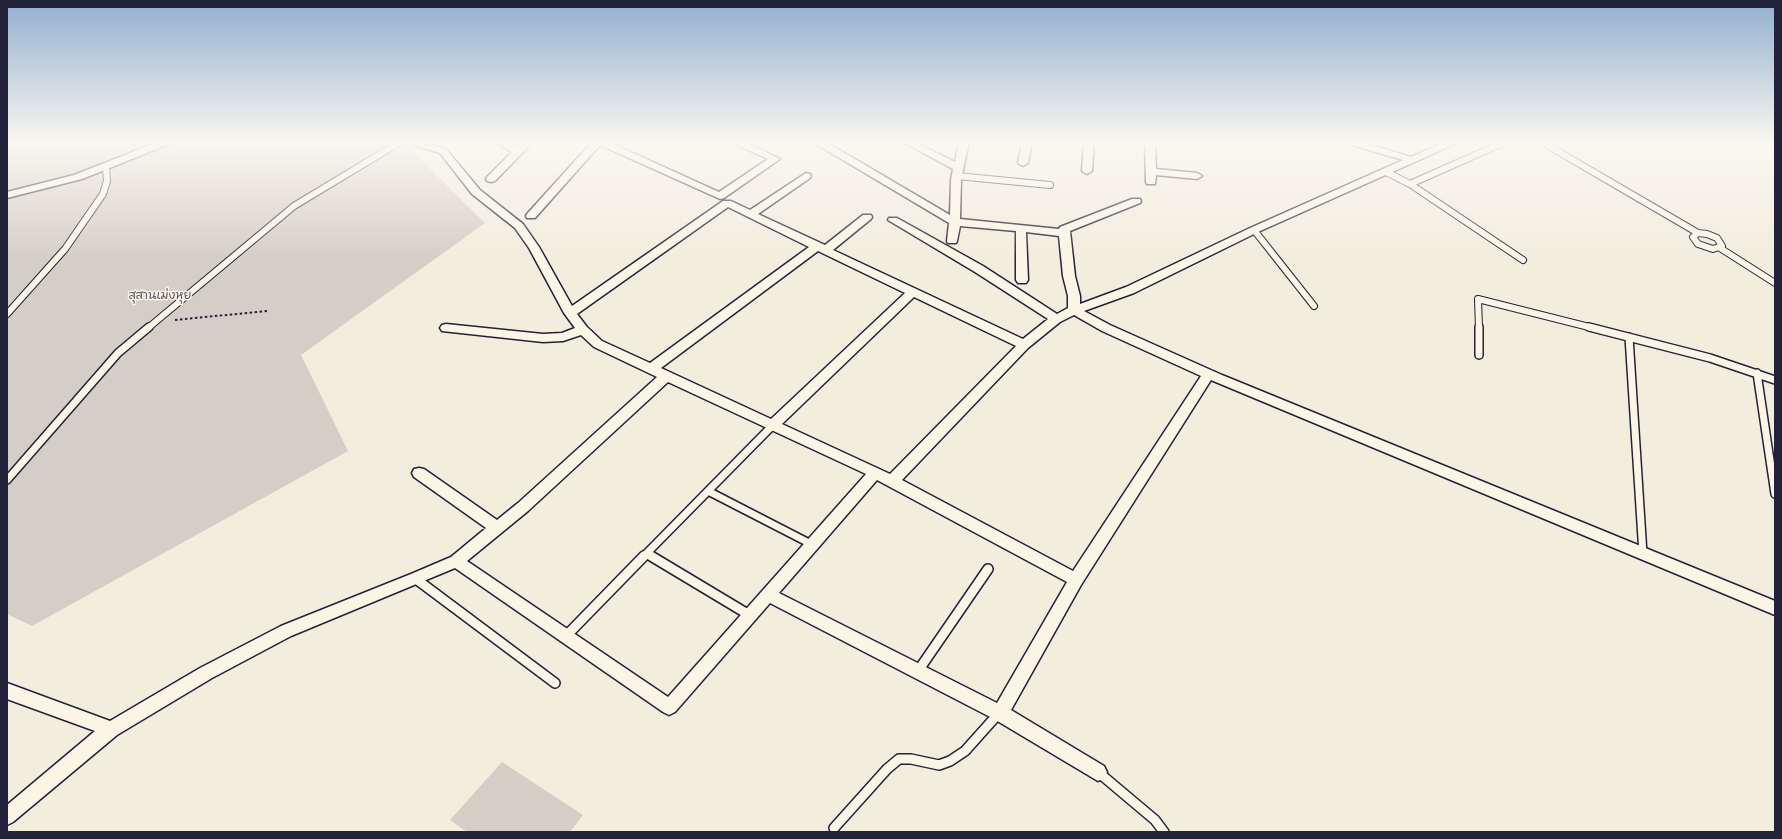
<!DOCTYPE html>
<html>
<head>
<meta charset="utf-8">
<style>
	body { margin:0 }
	#map { position:relative; width:1782px; height:839px; overflow:hidden; background:#f3edde; font-family:"Balsamiq Sans",sans-serif }
	canvas { display:block }
	.frame { position:absolute; inset:0; border:8px solid #22223b; pointer-events:none }
</style>
</head>
<body>
<div id="map">
<canvas width="1782" height="839"></canvas>
<div class="frame"></div>
</div>
<script>
const ctx = document.querySelector('canvas').getContext('2d');
ctx.lineJoin = 'round';
function fillPath(path, color) {
  ctx.fillStyle = color;
  ctx.fill(path, 'evenodd');
}
function shape(rows) {
  const path = new Path2D();
  for (const r of rows) {
    path.moveTo(r[0], r[1]);
    for (let i = 2; i < r.length; i += 2) path.lineTo(r[i], r[i + 1]);
  }
  return path;
}
function stroke(path, color, width, dash) {
  ctx.strokeStyle = color;
  ctx.lineWidth = width;
  ctx.lineCap = dash ? 'butt' : 'round';
  ctx.setLineDash(dash || []);
  ctx.stroke(path);
}
function write(font, color, halo, rows, align = 'center') {
  ctx.font = font + ' "Balsamiq Sans","Playpen Sans Thai",sans-serif';
  ctx.lineWidth = 3;
  ctx.setLineDash([]);
  ctx.textBaseline = 'middle';
  ctx.strokeStyle = halo;
  ctx.fillStyle = color;
  for (const [text, x, y, turn = 0] of rows) {
    ctx.save();
    ctx.translate(x, y);
    ctx.rotate((+turn || 0) * Math.PI / 180);
    ctx.textAlign = isNaN(turn) ? turn : align;
    if (halo) ctx.strokeText(text, 0, 0);
    ctx.fillText(text, 0, 0);
    ctx.restore();
  }
}
fillPath(shape([
	[7,142,403,142,485,223,301,355,348,451,32,626,7,614],
	[502,762,583,815,570,832,467,832,450,820]
]), '#d4cfc6');
const serviceFar2 = shape([
	[1511,142,1498,145,1410,184,1523,260],
	[1542,142,1698,233],
	[1386,172,1410,184],
	[957,176,1050,185],
	[1254,230,1314,306],
	[1698,233,1707,234,1717,238,1722,246,1713,249,1698,244,1693,237,1698,233],
	[1720,248,1775,283],
	[7,314,65,249,103,194,107,181,106,167],
	[148,328,294,206,400,142],
	[1479,328,1478,299,1593,328]
]);
const serviceFar1 = shape([
	[1479,327,1479,355],
	[1589,327,1710,358,1775,380],
	[1629,337,1643,554],
	[1757,373,1775,494],
	[7,480,118,353,149,327],
	[708,491,813,545],
	[647,554,652,557],
	[643,557,774,424]
]);
const service = shape([
	[651,556,751,616],
	[416,579,555,683],
	[566,636,644,556],
	[918,671,988,569],
	[1098,772,1155,820,1164,832],
	[834,828,887,769,899,759,911,759,939,765,950,761,965,751,999,713]
]);
const minor = shape([
	[158,142,171,142,169,144,82,179,7,198,7,192,74,175,158,142],
	[408,142,423,142,446,149,480,190,523,224,539,247,572,306,723,201,731,201,750,210,806,173,810,174,811,176,810,178,758,214,825,245,863,215,871,215,872,217,871,219,833,250,1023,339,1048,319,975,272,888,220,889,218,897,218,983,266,1057,314,1068,308,1068,296,1063,276,1059,236,1026,232,1028,280,1026,283,1018,283,1016,280,1016,231,960,226,957,241,956,243,948,243,947,241,949,223,816,144,814,142,826,142,950,215,951,180,953,169,903,142,915,142,955,162,959,142,969,142,961,180,960,219,1059,229,1060,227,1132,199,1140,199,1141,201,1140,203,1070,231,1075,276,1080,296,1080,304,1126,287,1250,228,1403,160,1348,144,1346,142,1361,142,1411,157,1444,142,1457,142,1455,144,1258,232,1134,293,1084,311,1110,325,1222,375,1775,601,1775,615,1211,380,1081,585,1011,710,1104,766,1107,772,1104,778,1098,781,994,719,770,603,675,712,669,715,663,712,455,568,291,636,212,678,117,735,13,822,7,825,7,805,95,731,7,699,7,683,110,721,200,668,281,626,411,574,451,557,486,528,414,477,412,473,414,469,419,468,424,469,497,520,518,503,657,377,594,347,581,335,563,341,543,342,442,331,440,328,442,325,446,324,543,334,562,333,575,328,564,313,529,248,515,228,472,194,440,153,410,144,408,142],
	[728,207,809,247,650,363,602,341,587,327,577,314,728,207],
	[818,251,905,293,771,419,661,368,818,251],
	[914,297,1016,346,890,474,782,424,914,297],
	[1074,315,1102,331,1201,376,1073,571,902,480,1028,348,1060,322,1074,315],
	[668,382,866,474,668,697,467,561,528,511,668,382],
	[877,480,1067,582,997,703,779,593,877,480],
	[495,142,507,142,517,147,523,142,533,142,495,181,491,182,487,181,486,179,487,177,512,152,495,142],
	[592,142,609,142,719,192,768,159,735,144,733,142,745,142,780,159,724,198,720,199,600,145,535,218,527,218,526,216,527,214,592,142],
	[1022,142,1032,142,1028,163,1023,166,1018,163,1022,142],
	[1084,142,1094,142,1092,171,1087,174,1082,171,1084,142],
	[1145,142,1155,142,1156,169,1197,173,1202,176,1197,179,1156,175,1155,184,1147,184,1146,182,1145,142]
]);
stroke(serviceFar2, '#22223b', 8);
stroke(serviceFar1, '#22223b', 10);
stroke(service, '#22223b', 12);
stroke(minor, '#22223b', 3);
stroke(shape([
	[175,320,267,311]
]), '#22223b', 2, [2.5, 2.5]);
stroke(serviceFar2, '#fcf5e5', 6);
stroke(serviceFar1, '#fcf5e5', 7);
stroke(service, '#fcf5e5', 9);
fillPath(minor, '#fcf5e5');
const sky = ctx.createLinearGradient(0, 0, 0, 259);
sky.addColorStop(0, '#90afce');
sky.addColorStop(0.55, '#faf7f0');
sky.addColorStop(1, '#faf7f000');
ctx.fillStyle = sky;
ctx.fillRect(0, 0, 1782, 259);
write('12px', '#575665', '#fcf5e5', [
	["สุสานเม่งหุย",160,296]
]);
</script>
</body>
</html>
